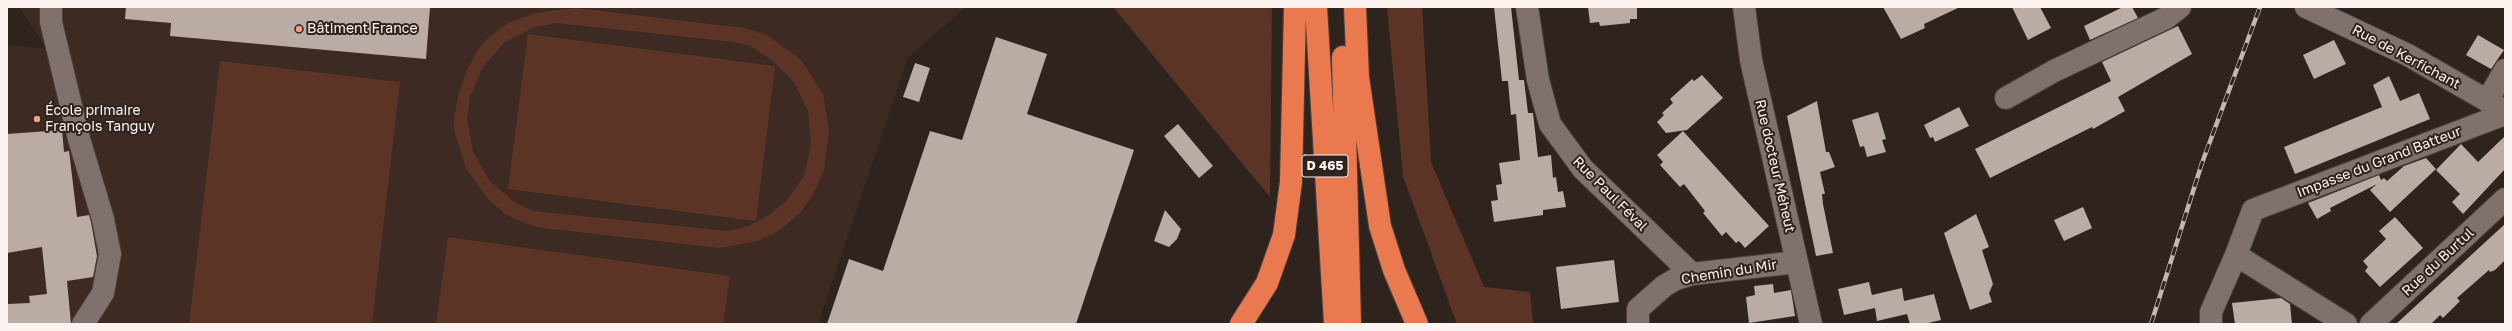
<!DOCTYPE html>
<html>
<head>
<meta charset="utf-8">
<style>
	body { margin:0 }
	#map { position:relative; width:2512px; height:331px; overflow:hidden; background:#2f231e; font-family:"Golos Text",sans-serif }
	canvas { display:block }
	.frame { position:absolute; inset:0; border:8px solid #fcf3f0; pointer-events:none }
</style>
</head>
<body>
<div id="map">
<canvas width="2512" height="331"></canvas>
<div class="frame"></div>
</div>
<script>
const ctx = document.querySelector('canvas').getContext('2d');
ctx.lineJoin = 'round';
function fillPath(path, color) {
  ctx.fillStyle = color;
  ctx.fill(path, 'evenodd');
}
function shape(rows) {
  const path = new Path2D();
  for (const r of rows) {
    path.moveTo(r[0], r[1]);
    for (let i = 2; i < r.length; i += 2) path.lineTo(r[i], r[i + 1]);
  }
  return path;
}
function stroke(path, color, width, dash) {
  ctx.strokeStyle = color;
  ctx.lineWidth = width;
  ctx.lineCap = dash ? 'butt' : 'round';
  ctx.setLineDash(dash || []);
  ctx.stroke(path);
}
function write(font, color, halo, rows, align = 'center') {
  ctx.font = font + ' "Golos Text",sans-serif';
  ctx.lineWidth = 4;
  ctx.setLineDash([]);
  ctx.textBaseline = 'middle';
  ctx.strokeStyle = halo;
  ctx.fillStyle = color;
  for (const [text, x, y, turn = 0] of rows) {
    ctx.save();
    ctx.translate(x, y);
    ctx.rotate((+turn || 0) * Math.PI / 180);
    ctx.textAlign = isNaN(turn) ? turn : align;
    if (halo) ctx.strokeText(text, 0, 0);
    ctx.fillText(text, 0, 0);
    ctx.restore();
  }
}
fillPath(shape([
	[19,7,966,7,908,57,818,324,7,324,7,45,47,49]
]), '#3d2a23');
fillPath(shape([
	[1113,7,1272,7,1270,197],
	[1387,7,1422,7,1431,162,1484,287,1530,292,1533,324,1457,324,1403,176],
	[576,8,744,28,767,35,801,60,823,94,829,131,824,170,813,195,800,213,780,230,758,241,719,248,535,227,506,215,487,198,466,168,454,130,454,117,459,93,468,68,479,48,488,38,508,23,535,13],
	[556,23,734,42,750,46,770,59,794,82,808,111,811,144,804,176,786,201,769,215,749,226,728,231,533,211,514,202,489,180,473,152,467,119,470,97,483,67,505,42,535,27],
	[528,34,775,66,756,221,508,189],
	[220,61,400,82,372,324,189,324],
	[448,237,730,276,723,324,436,324]
]), '#5c3425');
fillPath(shape([
	[126,7,430,7,426,59,170,36,171,23,125,19],
	[1494,7,1511,7,1519,80,1524,80,1528,113,1533,113,1538,157,1551,155,1553,178,1556,177,1558,192,1563,191,1566,207,1543,210,1543,215,1494,222,1491,201,1498,200,1496,185,1502,184,1499,163,1520,160,1516,114,1511,115,1509,93,1508,81,1512,81,1502,81],
	[1588,7,1637,7,1637,19,1630,19,1630,23,1600,26,1599,22,1590,23],
	[1883,7,1960,7,1924,24,1925,28,1901,39],
	[2012,7,2040,7,2051,28,2028,40],
	[2123,7,2132,7,2138,18,2090,40,2084,26],
	[2178,26,2192,54,2118,97,2125,111,2093,129,2092,127,1990,178,1975,149,2111,81,2102,62],
	[2478,35,2504,50,2491,69,2466,55],
	[996,37,1047,54,1027,114,1134,150,1076,324,827,324,849,259,883,271,930,131,962,140],
	[2334,40,2346,64,2314,79,2303,55],
	[915,63,930,68,919,102,903,97],
	[1702,75,1723,98,1687,130,1666,133,1657,122,1664,115,1662,113,1673,103,1670,99,1692,79,1694,81],
	[2389,76,2400,101,2419,93,2430,119,2295,174,2284,147,2382,107,2373,85],
	[1817,101,1826,152,1829,152,1835,167,1820,172,1825,194,1822,194,1823,204,1833,253,1816,256,1787,116],
	[1959,107,1969,126,1935,142,1933,137,1930,138,1924,125],
	[1878,112,1886,139,1882,140,1886,152,1867,157,1864,146,1860,147,1852,120],
	[1178,124,1213,166,1199,178,1164,136],
	[62,130,64,152,69,151,77,217,89,215,91,222,97,256,93,277,67,281,71,324,7,324,7,304,30,303,29,296,47,294,42,247,7,253,7,134],
	[1683,131,1769,226,1745,248,1739,241,1736,243,1726,232,1722,236,1703,213,1705,211,1684,184,1680,187,1660,165,1663,162,1657,155],
	[2505,136,2505,169,2463,214,2452,202,2460,194,2436,170,2461,144,2478,162],
	[2426,158,2436,169,2390,212,2370,190,2377,184,2330,208,2331,211,2317,219,2308,203,2379,175,2381,180,2384,178,2387,181,2404,166],
	[2083,207,2092,228,2064,241,2054,220],
	[1165,210,1181,229,1177,239,1169,247,1154,241],
	[1976,214,1989,247,1982,250,1993,284,1989,293,1992,302,1970,310,1944,233],
	[2395,217,2423,248,2380,287,2365,271,2368,267,2363,261,2386,239,2379,231],
	[2505,224,2505,260,2495,270,2490,272,2489,270,2457,298,2460,301,2443,318,2440,315,2431,324,2396,324],
	[1614,260,1619,302,1561,309,1556,267],
	[1869,282,1873,300,1872,295,1902,288,1904,301,1934,294,1941,320,1924,324,1910,324,1907,314,1877,321,1875,308,1844,315,1838,289],
	[1773,284,1774,293,1791,290,1795,316,1749,323,1746,297,1755,295,1754,286],
	[2281,298,2290,304,2292,324,2235,324,2232,303]
]), '#bbaba5');
const minor = shape([
	[51,7,51,22,79,139,103,219,110,254,103,293,83,324],
	[1527,7,1538,80,1550,124,1583,169,1692,274],
	[1744,7,1751,60,1811,324],
	[2306,7,2408,55,2505,111],
	[2006,98,2054,71,2166,18,2180,7],
	[2487,101,2505,70],
	[1638,324,1638,309,1664,286,1676,279,1692,274,1797,262],
	[2211,324,2211,312,2236,255],
	[2346,324,2236,255,2253,210,2505,114],
	[2371,324,2505,199]
]);
const highway = shape([
	[1316,7,1335,324],
	[1355,7,1358,77,1380,226,1394,270,1417,324],
	[1343,57,1350,324],
	[1241,324,1267,283,1284,235,1291,182,1295,7]
]);
stroke(minor, '#493f3b', 24);
stroke(highway, '#493f3b', 24);
stroke(minor, '#81716c', 22);
stroke(highway, '#eb794f', 22);
const rail = shape([
	[2151,324,2202,163,2260,7]
]);
stroke(rail, '#c1b7b3', 4.5);
stroke(rail, '#2f231e', 3, [9]);
for (const [x, y, r, color] of [
	[299,29,4,"#f3a082"],
	[37,119,4,"#f3a082"]
]) {
  const dot = new Path2D();
  dot.arc(x, y, r, 0, 2 * Math.PI);
  ctx.fillStyle = color;
  ctx.fill(dot);
  stroke(dot, '#2f231e', 1.5);
}
for (const [x, y, w] of [
	[1325,166,46]
]) {
  const box = new Path2D();
  box.roundRect(x - w / 2, y - 11, w, 22, 3);
  ctx.fillStyle = '#2f231e';
  ctx.fill(box);
  stroke(box, '#fcf3f0', 1);
}
write('bold 13px', '#fcf3f0', null, [
	["D 465",1325,166]
]);
write('14px', '#fcf3f0', '#2f231e', [
	["Bâtiment France",307,29],
	["École primaire",45,111],
	["François Tanguy",45,127]
], 'left');
write('14px', '#fcf3f0', '#2f231e', [
	["Rue de Kerfichant",2406,57,28],
	["Impasse du Grand Batteur",2379,162,-21],
	["Rue docteur Méheut",1775,166,77],
	["Rue Paul Féval",1610,194,45],
	["Rue du Burtul",2438,262,-43],
	["Chemin du Mir",1729,272,-9]
]);
</script>
</body>
</html>
